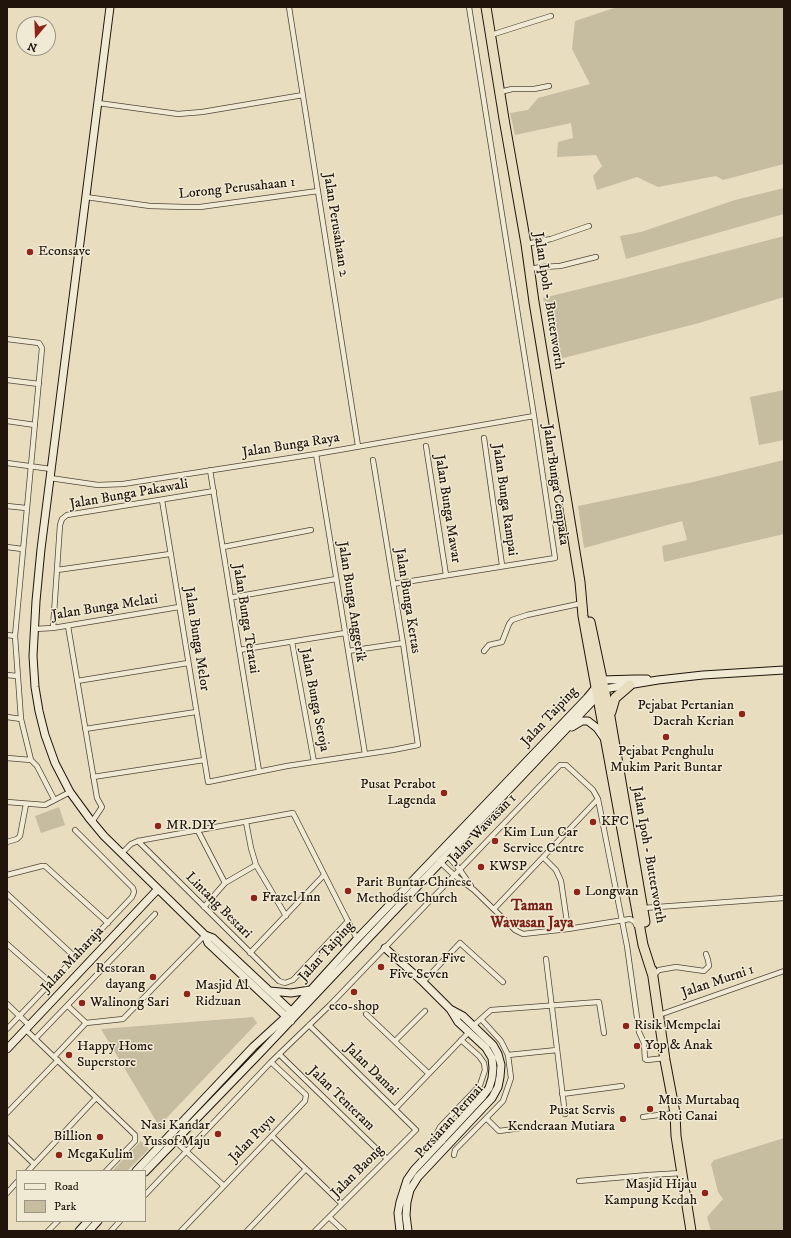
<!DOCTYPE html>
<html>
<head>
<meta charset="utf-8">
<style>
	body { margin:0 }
	#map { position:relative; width:791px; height:1238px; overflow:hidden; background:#e8debf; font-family:"IM FELL DW Pica",serif }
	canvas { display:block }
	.frame { position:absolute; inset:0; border:8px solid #20140b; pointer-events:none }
	.legend { position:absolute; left:16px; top:1170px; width:130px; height:52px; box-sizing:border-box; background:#f0ead5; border:1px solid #9d9484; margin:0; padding:5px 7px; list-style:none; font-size:12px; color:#20140b }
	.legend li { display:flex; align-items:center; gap:8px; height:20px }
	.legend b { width:20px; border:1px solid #9d9484 }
	.north { position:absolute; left:16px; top:16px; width:40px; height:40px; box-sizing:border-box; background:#f0ead5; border:1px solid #9d9484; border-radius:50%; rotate:199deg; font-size:11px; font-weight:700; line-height:16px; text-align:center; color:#20140b }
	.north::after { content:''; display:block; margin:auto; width:14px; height:18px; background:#8f2418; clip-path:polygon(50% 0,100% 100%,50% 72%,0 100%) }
</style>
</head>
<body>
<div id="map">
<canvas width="791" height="1238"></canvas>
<div class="frame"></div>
<ul class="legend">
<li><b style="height:5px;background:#f0ead5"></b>Road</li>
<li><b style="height:11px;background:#c6bca0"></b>Park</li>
</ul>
<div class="north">N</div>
</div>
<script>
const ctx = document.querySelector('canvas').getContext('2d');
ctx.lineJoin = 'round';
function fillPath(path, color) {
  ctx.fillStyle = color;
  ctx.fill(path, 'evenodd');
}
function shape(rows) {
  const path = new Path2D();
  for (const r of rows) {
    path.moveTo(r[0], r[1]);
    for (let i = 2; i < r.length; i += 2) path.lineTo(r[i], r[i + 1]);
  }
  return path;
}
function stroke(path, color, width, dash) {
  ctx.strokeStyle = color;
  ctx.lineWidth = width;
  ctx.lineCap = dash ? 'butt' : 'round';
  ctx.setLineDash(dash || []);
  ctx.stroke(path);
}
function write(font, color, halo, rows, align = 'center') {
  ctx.font = font + ' "IM FELL DW Pica",serif';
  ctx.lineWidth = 3;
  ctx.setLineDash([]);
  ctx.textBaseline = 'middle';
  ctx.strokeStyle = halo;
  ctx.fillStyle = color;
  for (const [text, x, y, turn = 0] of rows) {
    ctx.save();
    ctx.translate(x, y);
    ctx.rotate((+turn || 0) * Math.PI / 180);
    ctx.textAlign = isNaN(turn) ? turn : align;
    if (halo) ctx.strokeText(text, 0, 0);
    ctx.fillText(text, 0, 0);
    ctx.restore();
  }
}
fillPath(shape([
	[617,7,784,7,784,164,723,180,716,176,658,187,637,177,597,190,593,176,602,166,596,155,557,157,558,142,573,138,571,123,515,135,510,113,528,110,538,98,590,84,572,49,575,21],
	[784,188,784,214,626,259,620,236,641,232,735,200],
	[784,236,784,297,699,323,556,360,543,298,624,278],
	[784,390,784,440,759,445,750,397],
	[784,460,784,534,664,562,662,546,687,540,682,521,584,548,578,506,693,482],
	[59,807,65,825,41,833,35,816],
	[253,1017,257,1023,159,1126,101,1029],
	[784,1138,784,1231,711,1231,707,1217,723,1199,718,1192,711,1164,714,1160],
	[141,1141,149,1149,127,1171,112,1171]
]), '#c6bca0');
const street = shape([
	[289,7,358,446],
	[491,35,551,16],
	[500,92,512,89,534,89,549,86],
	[98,103,178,114,202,112,303,95],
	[86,197,150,206,186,207,200,207,318,191],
	[526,244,551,239,589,226],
	[529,269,541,267,560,266,596,257],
	[7,339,39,343,42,348,15,636,21,719,31,760,37,766,54,799],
	[7,380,39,384],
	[7,421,35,425],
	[484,438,502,565],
	[426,446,446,575],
	[316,454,365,754],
	[7,463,51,469],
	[210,470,259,771],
	[50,478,98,485,123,484,316,454,534,416],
	[162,500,208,782,287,766,393,750,418,745,403,643,373,460],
	[7,506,26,508],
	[7,547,22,549],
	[223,547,311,530],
	[57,570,170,554],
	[393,584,555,558,534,416,469,7],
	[234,597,336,579],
	[68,626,97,798,102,807,92,822],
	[53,628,60,525,62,519,67,515,214,491],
	[34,629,53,628,179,607],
	[7,635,15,636],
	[292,642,314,762],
	[239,650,345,633],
	[348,651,403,643],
	[484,651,489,645,502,642,509,624,512,620,527,615,583,603],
	[7,675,17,676],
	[77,681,188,663],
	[7,717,21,719],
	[85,729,196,712],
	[7,758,31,760],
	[93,777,204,760],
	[7,802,45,805,70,792],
	[246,822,251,848,256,865,286,916],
	[198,831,225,883],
	[138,841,279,981,285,983,293,980,348,921],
	[7,842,17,839,20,836,26,804],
	[122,853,131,844,138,841,293,813,357,939],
	[446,854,460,870,471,886],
	[543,857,556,870,561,881,568,929],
	[439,861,454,875,474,890,515,930,523,934,568,929,630,919,635,922,636,925],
	[7,875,42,866,45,866,108,923],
	[7,894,75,957],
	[204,907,225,883,256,865],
	[643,908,784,898],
	[494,909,598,799],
	[7,944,51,983],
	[250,953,324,875],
	[546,959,565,1114],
	[653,976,659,970,676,967,704,971,709,966,708,960,706,954],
	[423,982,460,943,503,982],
	[7,1004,30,1026],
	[68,1006,86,1023],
	[366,1014,428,1073],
	[659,1015,784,971],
	[309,1025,416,1130,315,1231],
	[473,1026,491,1010,599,1002,604,1033],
	[7,1029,132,897,134,892,133,888,75,830],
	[26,1030,135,1135,135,1141,106,1171],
	[35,1039,155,914],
	[395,1041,425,1011],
	[279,1054,387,1159],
	[508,1055,557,1050],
	[54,1057,86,1023,123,1019,205,935],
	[562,1094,622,1086],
	[395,1109,469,1032],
	[7,1113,58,1060],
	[643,1117,675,1113],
	[487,1119,499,1131,536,1126],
	[272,1136,342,1204],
	[7,1138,34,1164],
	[175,1141,224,1186],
	[443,1141,436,1135,440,1127,480,1085,485,1070,484,1063,479,1056,461,1040],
	[454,1155,455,1150,503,1101,511,1078,508,1055,501,1041,481,1019],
	[28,1171,96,1098],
	[579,1181,648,1175,682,1173],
	[7,1193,17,1182],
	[145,1195,271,1062,330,1005,560,765,566,765,593,790,598,799,627,946,639,1032,644,1043,645,1059,647,1060,665,1058],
	[329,1217,344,1231],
	[48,1231,58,1221],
	[111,1231,120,1221],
	[181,1231,305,1101,306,1095,271,1062],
	[247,1231,306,1169]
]);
const secondary = shape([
	[110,7,41,549,36,601,33,656,35,687,39,711,45,735,55,763,70,792,89,818,104,836,205,935,208,943,291,1021],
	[572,727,582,721,588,721,597,728,604,738],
	[205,935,213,938,294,1014],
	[385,948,423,982,450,1009,458,1022,486,1048,492,1058,493,1068,492,1078,489,1088,483,1096,414,1170,407,1180,400,1202,398,1213,400,1231],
	[270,991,291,993,310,990],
	[7,1049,158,889],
	[136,1171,253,1047,289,1014,357,939,587,698,602,680,635,679,647,679],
	[145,1172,260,1053,604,689,658,680,703,675,784,670],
	[79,1231,88,1221],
	[89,1231,98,1221],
	[408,1231,406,1215,407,1202,410,1190,418,1177,492,1098,498,1087,500,1077,501,1065,498,1054,493,1045,463,1016,450,1009]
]);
const highway = shape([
	[486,7,504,119,526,244,534,302,580,582,583,616,643,945,653,976],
	[590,622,610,717,645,922],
	[611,712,615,698,630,685],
	[652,970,665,1060,675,1113,676,1136,691,1231]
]);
stroke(street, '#524638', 6);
stroke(secondary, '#20140b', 9);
stroke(highway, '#20140b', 11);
stroke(street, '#f0ead5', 4.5);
stroke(secondary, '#f0ead5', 7);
stroke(highway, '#e8debf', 9);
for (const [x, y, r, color] of [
	[30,252,4,"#8f2418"],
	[742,714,4,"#8f2418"],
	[666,737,4,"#8f2418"],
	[444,793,4,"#8f2418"],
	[593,822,4,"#8f2418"],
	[158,826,4,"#8f2418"],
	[495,841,4,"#8f2418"],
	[481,867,4,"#8f2418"],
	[348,891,4,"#8f2418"],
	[577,892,4,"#8f2418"],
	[254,898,4,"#8f2418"],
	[381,967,4,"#8f2418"],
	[153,977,4,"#8f2418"],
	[354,992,4,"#8f2418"],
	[187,994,4,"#8f2418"],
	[82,1003,4,"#8f2418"],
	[626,1026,4,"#8f2418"],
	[637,1046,4,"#8f2418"],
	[69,1055,4,"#8f2418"],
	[650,1109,4,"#8f2418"],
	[623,1119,4,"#8f2418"],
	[218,1134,4,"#8f2418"],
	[100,1137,4,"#8f2418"],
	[59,1155,4,"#8f2418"],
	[705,1193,4,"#8f2418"]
]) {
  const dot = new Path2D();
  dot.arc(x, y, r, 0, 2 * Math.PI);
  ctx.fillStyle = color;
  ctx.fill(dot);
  stroke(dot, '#f0ead5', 1.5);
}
write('14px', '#20140b', '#f0ead5', [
	["Lorong Perusahaan 1",237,189,-6],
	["Jalan Perusahaan 2",335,225,81],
	["Jalan Ipoh - Butterworth",548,301,81],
	["Jalan Bunga Raya",291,446,-9],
	["Jalan Bunga Cempaka",555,485,82],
	["Jalan Bunga Pakawali",129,495,-10],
	["Jalan Bunga Rampai",504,500,82],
	["Jalan Bunga Mawar",447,509,81],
	["Jalan Bunga Kertas",407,601,81],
	["Jalan Bunga Anggerik",351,602,81],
	["Jalan Bunga Melati",105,608,-9],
	["Jalan Bunga Teratai",245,619,81],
	["Jalan Bunga Melor",196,639,81],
	["Jalan Bunga Seroja",314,700,79],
	["Jalan Taiping",550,717,-47],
	["Jalan Wawasan 1",483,829,-46],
	["Jalan Ipoh - Butterworth",648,855,80],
	["Lintang Bestari",218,906,45],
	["Jalan Taiping",327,952,-48],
	["Jalan Maharaja",73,960,-47],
	["Jalan Murni 1",718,982,-19],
	["Jalan Damai",371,1070,44],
	["Jalan Tenteram",341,1099,44],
	["Persiaran Permai",450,1122,-48],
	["Jalan Puyu",253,1139,-46],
	["Jalan Baong",358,1172,-45]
]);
write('14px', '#20140b', '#f0ead5', [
	["Econsave",38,252],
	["Pejabat Pertanian",734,706,"right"],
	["Daerah Kerian",734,722,"right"],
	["Pejabat Penghulu",666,752,"center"],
	["Mukim Parit Buntar",666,768,"center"],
	["Pusat Perabot",436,785,"right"],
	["Lagenda",436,801,"right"],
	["KFC",601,822],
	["MR.DIY",166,826],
	["Kim Lun Car",503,833],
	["Service Centre",503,849],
	["KWSP",489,867],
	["Parit Buntar Chinese",356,883],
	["Methodist Church",356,899],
	["Longwan",585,892],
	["Frazel Inn",262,898],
	["Restoran Five",389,959],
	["Five Seven",389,975],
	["Restoran",145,969,"right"],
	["dayang",145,985,"right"],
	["Masjid Al",195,986],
	["Ridzuan",195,1002],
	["Walinong Sari",90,1003],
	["eco-shop",354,1007,"center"],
	["Risik Mempelai",634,1026],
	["Yop & Anak",645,1046],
	["Happy Home",77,1047],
	["Superstore",77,1063],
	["Mus Murtabaq",658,1101],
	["Roti Canai",658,1117],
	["Pusat Servis",615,1111,"right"],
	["Kenderaan Mutiara",615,1127,"right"],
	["Nasi Kandar",210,1126,"right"],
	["Yussof Maju",210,1142,"right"],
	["Billion",92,1137,"right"],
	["MegaKulim",67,1155],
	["Masjid Hijau",697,1185,"right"],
	["Kampung Kedah",697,1201,"right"]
], 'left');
write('bold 15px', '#7a1f14', '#f0ead5', [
	["Taman",532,907],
	["Wawasan Jaya",532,924]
]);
</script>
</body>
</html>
